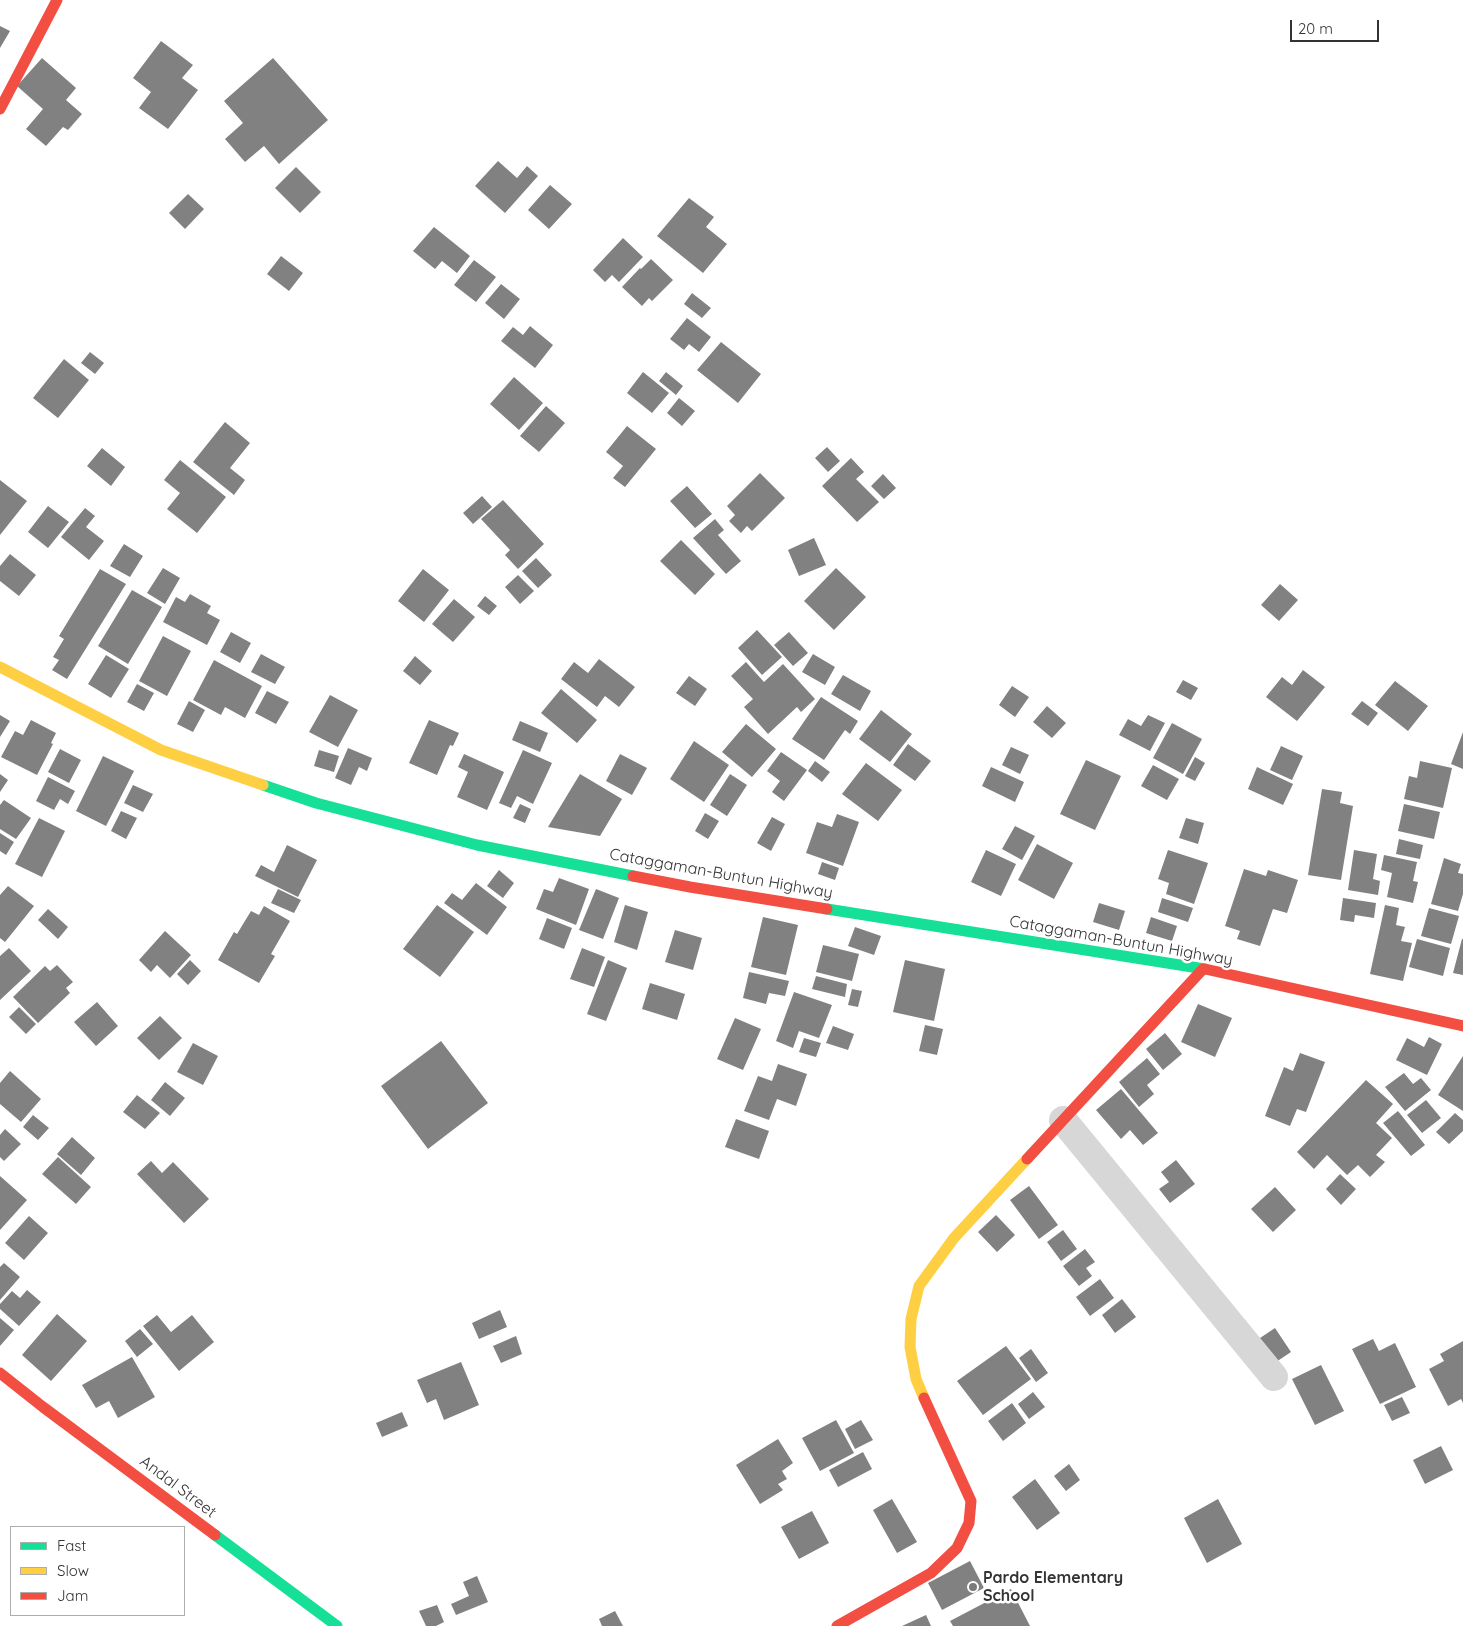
<!DOCTYPE html>
<html>
<head>
<meta charset="utf-8">
<style>
	body { margin:0 }
	#map { position:relative; width:1463px; height:1626px; overflow:hidden; background:#fff; font-family:Quicksand,sans-serif }
	canvas { display:block }
	.legend { position:absolute; left:10px; top:1526px; width:175px; height:90px; box-sizing:border-box; background:#fff; border:1px solid #adadad; margin:0; padding:6px 9px; list-style:none; font-size:15px; color:#333 }
	.legend li { display:flex; align-items:center; gap:10px; height:25px }
	.legend b { width:25px; border:1px solid #adadad }
	.scale { position:absolute; left:1290px; top:20px; width:89px; height:22px; box-sizing:border-box; border:2px solid #333; border-top:0; padding-left:6px; font-size:15px; line-height:18px; white-space:nowrap; color:#333; -webkit-text-stroke:4px #fff; paint-order:stroke }
</style>
</head>
<body>
<div id="map">
<canvas width="1463" height="1626"></canvas>
<ul class="legend">
<li><b style="height:6px;background:#16e098"></b>Fast</li>
<li><b style="height:6px;background:#ffcf43"></b>Slow</li>
<li><b style="height:6px;background:#f24e42"></b>Jam</li>
</ul>
<div class="scale">20 m</div>
</div>
<script>
const ctx = document.querySelector('canvas').getContext('2d');
ctx.lineJoin = 'round';
function fillPath(path, color) {
  ctx.fillStyle = color;
  ctx.fill(path, 'evenodd');
}
function shape(rows) {
  const path = new Path2D();
  for (const r of rows) {
    path.moveTo(r[0], r[1]);
    for (let i = 2; i < r.length; i += 2) path.lineTo(r[i], r[i + 1]);
  }
  return path;
}
function stroke(path, color, width, dash) {
  ctx.strokeStyle = color;
  ctx.lineWidth = width;
  ctx.lineCap = dash ? 'butt' : 'round';
  ctx.setLineDash(dash || []);
  ctx.stroke(path);
}
function write(font, color, halo, rows, align = 'center') {
  ctx.font = font + ' Quicksand,sans-serif';
  ctx.lineWidth = 5;
  ctx.setLineDash([]);
  ctx.textBaseline = 'middle';
  ctx.strokeStyle = halo;
  ctx.fillStyle = color;
  for (const [text, x, y, turn = 0] of rows) {
    ctx.save();
    ctx.translate(x, y);
    ctx.rotate((+turn || 0) * Math.PI / 180);
    ctx.textAlign = isNaN(turn) ? turn : align;
    if (halo) ctx.strokeText(text, 0, 0);
    ctx.fillText(text, 0, 0);
    ctx.restore();
  }
}
fillPath(shape([
	[0,26,10,31,0,48],
	[161,41,193,65,182,78,198,90,168,129,139,108,151,92,133,78],
	[42,58,76,88,66,100,82,114,68,130,63,127,46,146,26,129,43,109,17,86],
	[273,58,328,120,279,164,264,146,245,162,225,139,243,123,224,101],
	[498,161,517,178,527,166,538,176,505,213,475,186],
	[296,167,321,192,300,213,275,188],
	[550,185,572,204,549,229,528,210],
	[188,194,204,209,185,229,169,213],
	[689,198,714,217,706,227,727,244,703,273,657,236],
	[434,227,470,256,457,273,442,261,435,269,413,251],
	[623,238,643,257,619,282,612,275,605,282,593,270],
	[281,256,303,273,289,291,267,274],
	[651,259,673,280,652,301,649,298,642,306,622,287,640,268,641,269],
	[474,260,496,277,476,302,454,285],
	[501,284,520,299,504,319,485,303],
	[692,293,711,308,702,318,684,304],
	[687,318,711,337,699,352,689,344,684,350,670,339],
	[530,326,553,345,535,368,501,341,513,327,523,335],
	[721,342,761,374,738,403,697,370],
	[90,352,104,363,95,374,81,363],
	[64,359,89,380,58,418,33,398],
	[643,372,669,393,652,413,627,393],
	[666,372,683,386,676,395,659,381],
	[514,377,543,403,519,430,490,404],
	[679,398,695,411,682,426,667,413],
	[546,406,565,423,539,452,520,436],
	[225,422,250,443,230,468,245,480,234,495,193,462],
	[627,426,656,449,625,487,613,478,623,466,606,452],
	[827,447,840,461,828,472,815,458],
	[102,448,125,467,111,486,87,466],
	[851,458,864,472,856,479,879,502,857,522,822,486],
	[180,460,226,497,197,533,167,509,180,493,164,480],
	[760,473,785,498,752,531,747,526,741,533,729,521,735,515,727,506],
	[883,474,896,488,884,499,871,486],
	[0,480,27,501,0,535],
	[687,486,712,514,695,528,670,501],
	[482,496,492,507,473,524,463,513],
	[503,500,544,544,518,569,505,555,510,550,481,519],
	[48,506,69,522,48,548,28,532],
	[85,508,95,516,86,527,104,541,89,560,61,537],
	[715,519,724,530,718,535,741,561,726,574,693,538],
	[814,538,826,565,799,576,788,550],
	[681,540,715,574,695,595,660,561],
	[124,544,143,556,130,577,110,566],
	[10,554,36,575,19,596,0,581,0,566],
	[536,558,552,575,538,588,522,571],
	[163,568,180,578,165,604,147,593],
	[836,568,866,597,834,630,804,601],
	[100,569,126,584,67,679,52,670,59,660,53,657,64,639,59,636],
	[423,569,449,590,424,622,398,601],
	[518,575,534,591,520,604,505,587],
	[1280,584,1298,600,1279,621,1261,605],
	[132,590,162,607,128,664,98,646],
	[190,594,211,606,207,613,220,620,207,645,163,622,176,597,185,602],
	[485,596,497,606,489,615,477,606],
	[454,599,475,617,453,642,432,624],
	[757,630,782,657,762,675,738,648],
	[231,632,251,643,240,663,220,652],
	[789,632,808,653,793,666,774,645],
	[163,636,191,651,167,696,139,681],
	[261,654,285,667,275,684,251,672],
	[813,654,835,667,825,685,802,672],
	[106,655,129,669,111,698,88,684],
	[415,656,432,671,420,685,403,671],
	[599,659,635,687,619,707,605,696,597,707,561,679,574,662,588,673],
	[214,660,262,686,245,718,225,707,221,715,193,700],
	[746,662,764,682,783,664,815,699,801,712,797,707,768,734,744,707,753,699,731,676],
	[1303,670,1325,687,1297,721,1266,697,1282,677,1292,685],
	[843,675,871,691,860,711,831,694],
	[689,676,707,689,695,706,676,693],
	[1183,680,1198,688,1191,700,1176,692],
	[1395,681,1428,706,1408,731,1375,705],
	[137,684,154,693,144,711,127,702],
	[1012,686,1029,697,1015,717,999,705],
	[561,689,597,720,577,743,541,713],
	[267,691,289,702,276,724,255,713],
	[330,695,358,710,338,747,309,732],
	[821,697,858,721,850,734,845,730,824,760,792,739],
	[189,701,205,710,193,732,177,724],
	[1362,701,1378,713,1368,726,1351,714],
	[1047,706,1066,723,1052,738,1033,722],
	[881,710,912,734,890,762,859,739],
	[0,715,10,721,0,737],
	[1148,715,1165,723,1150,751,1119,735,1128,719,1141,726],
	[31,720,56,733,51,743,53,744,37,775,1,757,15,731,23,735],
	[429,720,459,733,453,746,450,745,437,775,409,763],
	[520,721,548,733,540,752,512,740],
	[1172,723,1202,739,1183,774,1153,758],
	[746,724,776,749,752,777,722,752],
	[1463,732,1463,769,1451,764],
	[694,741,729,765,704,802,670,779],
	[908,744,931,761,915,781,893,765],
	[1281,746,1303,756,1292,780,1270,770],
	[1011,747,1029,755,1020,774,1002,765],
	[348,748,372,758,367,771,359,767,351,785,335,778],
	[60,749,81,760,69,783,48,772],
	[319,750,339,756,334,772,314,766],
	[523,750,552,763,533,804,517,796,511,808,499,803],
	[781,752,807,770,784,801,772,792,780,781,767,771],
	[464,754,504,772,487,810,457,797,468,772,458,767],
	[620,754,647,768,632,795,606,781],
	[103,756,134,771,106,826,76,811],
	[1195,757,1205,763,1195,781,1185,776],
	[1086,760,1121,776,1095,830,1060,814],
	[815,761,830,772,822,782,808,771],
	[1420,761,1452,768,1443,808,1404,799,1409,776,1417,778],
	[866,763,902,790,878,821,842,794],
	[1153,765,1179,779,1167,800,1141,786],
	[991,767,1024,782,1015,802,982,786],
	[1257,767,1293,784,1283,805,1248,789],
	[0,774,8,780,0,792],
	[580,774,622,799,600,836,548,827],
	[730,774,747,785,727,816,710,805],
	[48,777,75,791,68,804,60,799,54,810,36,801],
	[133,785,153,794,143,812,124,803],
	[1322,789,1342,792,1340,803,1353,806,1341,880,1308,875],
	[4,800,31,818,16,839,0,829,0,805],
	[520,804,531,809,525,823,513,818],
	[1404,804,1440,812,1434,839,1398,831],
	[121,811,137,818,126,839,111,831],
	[705,813,719,821,708,839,695,831],
	[837,814,859,822,843,866,806,853,817,822,832,827],
	[772,817,785,824,771,851,757,843],
	[39,818,65,831,42,877,15,864],
	[1186,818,1204,823,1198,844,1179,838],
	[1015,826,1035,836,1022,860,1002,849],
	[0,833,14,842,6,855,0,851],
	[1399,839,1423,845,1420,859,1396,854],
	[1037,844,1073,863,1054,899,1018,880],
	[287,845,317,860,298,897,255,876,261,865,274,872],
	[986,850,1016,864,1001,896,971,882],
	[1168,850,1208,863,1194,904,1166,894,1169,883,1158,879],
	[1354,850,1377,854,1373,879,1380,881,1378,895,1348,890],
	[1384,855,1417,862,1413,881,1418,882,1413,903,1387,897,1392,873,1381,870],
	[1444,858,1461,864,1458,873,1463,874,1463,894,1458,911,1431,904],
	[822,862,839,868,835,880,818,874],
	[1244,869,1266,876,1268,870,1298,880,1287,913,1273,909,1260,946,1237,939,1240,931,1225,926],
	[499,870,514,883,503,898,487,886],
	[559,878,589,889,576,925,536,909,544,889,553,892],
	[476,883,507,907,487,935,444,903,452,893,462,900],
	[8,886,34,906,5,942,0,938,0,895],
	[278,889,301,900,294,913,271,903],
	[596,889,619,898,603,939,579,930],
	[1162,898,1193,908,1188,922,1158,912],
	[1343,898,1376,903,1374,918,1355,915,1354,922,1340,920],
	[1099,903,1125,911,1119,930,1093,922],
	[437,905,474,932,440,977,403,949],
	[625,905,648,912,637,950,614,942],
	[1385,905,1399,908,1396,925,1405,927,1401,941,1412,943,1403,981,1370,974],
	[264,906,290,921,271,954,275,956,259,983,218,960,234,932,237,934,251,911,259,915],
	[1429,908,1459,916,1451,944,1421,936],
	[48,909,68,927,58,939,38,920],
	[763,917,798,925,786,975,751,967],
	[1151,917,1177,926,1172,941,1146,933],
	[547,918,572,928,564,949,539,939],
	[855,927,881,936,874,955,848,946],
	[675,930,702,938,693,970,665,962],
	[165,931,191,955,170,978,157,965,151,972,139,960],
	[1417,939,1450,948,1443,976,1409,967],
	[1462,939,1463,939,1463,975,1453,973],
	[823,945,859,954,852,981,816,972],
	[9,948,31,971,0,1000,0,956],
	[582,948,605,957,594,987,570,979],
	[190,960,201,971,188,985,177,974],
	[608,960,627,968,606,1021,587,1014],
	[905,960,945,969,934,1021,893,1012],
	[57,965,73,982,66,988,70,993,38,1023,13,997,45,966,50,971],
	[749,972,789,981,785,996,769,993,766,1004,743,998],
	[816,976,847,984,845,997,812,989],
	[650,983,685,994,677,1020,642,1009],
	[852,989,862,991,858,1007,848,1005],
	[794,992,832,1005,819,1038,799,1031,793,1048,776,1041],
	[97,1002,118,1026,96,1046,74,1022],
	[1198,1004,1232,1018,1215,1057,1181,1042],
	[19,1007,36,1024,26,1034,9,1017],
	[160,1016,182,1038,159,1060,137,1038],
	[735,1018,761,1029,743,1070,717,1059],
	[925,1025,943,1029,937,1055,919,1051],
	[833,1026,854,1034,848,1050,826,1043],
	[1165,1033,1182,1054,1163,1070,1146,1049],
	[1429,1037,1442,1044,1427,1075,1396,1060,1407,1038,1424,1047],
	[804,1038,821,1043,816,1057,799,1052],
	[441,1041,488,1103,428,1149,381,1086],
	[193,1043,218,1056,203,1085,177,1072],
	[1300,1053,1325,1062,1306,1112,1297,1109,1290,1126,1265,1116,1284,1067,1293,1071],
	[1463,1056,1463,1111,1438,1095],
	[1147,1058,1160,1074,1147,1085,1154,1094,1139,1107,1119,1082],
	[778,1064,807,1074,796,1106,777,1099,769,1120,744,1111,758,1076,772,1081],
	[10,1071,41,1099,21,1122,0,1104,0,1083],
	[1404,1073,1413,1084,1421,1078,1431,1090,1405,1111,1385,1087],
	[1366,1080,1393,1104,1376,1123,1392,1138,1376,1155,1385,1162,1370,1177,1358,1165,1347,1175,1327,1155,1314,1169,1297,1152],
	[165,1082,185,1098,170,1116,151,1100],
	[1121,1089,1158,1133,1143,1145,1130,1130,1121,1139,1096,1110],
	[137,1095,160,1113,145,1129,123,1112],
	[1426,1100,1441,1118,1422,1133,1407,1115],
	[1398,1111,1425,1145,1411,1156,1383,1123],
	[1455,1113,1463,1120,1463,1131,1449,1144,1436,1132],
	[33,1115,49,1128,38,1140,23,1127],
	[736,1119,769,1131,759,1159,725,1147],
	[5,1129,21,1144,4,1161,0,1157,0,1135],
	[72,1137,95,1158,81,1175,57,1154],
	[58,1157,91,1187,76,1204,42,1174],
	[1176,1160,1195,1184,1170,1203,1159,1189,1169,1182,1161,1172],
	[151,1161,162,1173,173,1162,209,1199,184,1223,137,1174],
	[1340,1174,1356,1189,1341,1205,1326,1189],
	[0,1176,27,1200,0,1230],
	[1029,1186,1058,1225,1039,1239,1010,1200],
	[1275,1187,1296,1210,1273,1232,1251,1209],
	[996,1215,1015,1235,997,1252,978,1232],
	[29,1216,48,1233,24,1260,5,1243],
	[1063,1230,1077,1249,1061,1261,1047,1242],
	[1085,1249,1095,1262,1086,1268,1092,1276,1079,1286,1063,1266],
	[4,1263,20,1277,0,1300,0,1267],
	[1100,1279,1114,1298,1090,1316,1076,1297],
	[27,1290,41,1302,19,1326,0,1309,0,1304,12,1291,20,1298],
	[1122,1299,1136,1317,1115,1333,1102,1315],
	[500,1310,507,1327,479,1339,472,1323],
	[57,1314,87,1341,51,1381,22,1355],
	[157,1315,171,1332,192,1315,214,1342,179,1371,143,1326],
	[0,1318,14,1330,0,1346],
	[1275,1328,1291,1352,1273,1364,1257,1340],
	[140,1329,153,1344,137,1357,125,1341],
	[516,1336,522,1354,501,1363,493,1346],
	[1373,1339,1379,1351,1395,1343,1416,1387,1380,1404,1352,1349],
	[1463,1341,1463,1403,1461,1399,1448,1406,1429,1369,1444,1361,1440,1354],
	[1006,1346,1031,1379,983,1415,957,1381],
	[1031,1349,1048,1373,1036,1382,1019,1358],
	[132,1357,155,1397,118,1418,109,1401,96,1408,82,1385],
	[461,1362,479,1405,444,1420,436,1399,427,1403,417,1380],
	[1321,1365,1344,1411,1315,1425,1292,1379],
	[1033,1392,1045,1407,1029,1419,1018,1404],
	[1402,1397,1410,1413,1392,1421,1384,1405],
	[1012,1403,1026,1423,1003,1441,988,1421],
	[402,1412,408,1426,382,1437,376,1423],
	[836,1420,854,1453,820,1471,802,1438],
	[861,1420,873,1440,855,1449,845,1429],
	[778,1439,793,1463,782,1471,787,1479,778,1484,783,1490,760,1504,736,1465],
	[1441,1446,1453,1470,1425,1484,1413,1460],
	[863,1452,872,1469,838,1487,829,1470],
	[1069,1464,1080,1480,1066,1491,1054,1476],
	[1035,1479,1060,1513,1037,1530,1012,1497],
	[892,1499,917,1542,897,1553,873,1510],
	[1218,1499,1242,1544,1207,1563,1184,1518],
	[812,1511,829,1543,799,1559,781,1527],
	[970,1561,984,1588,942,1610,928,1583],
	[477,1576,488,1602,456,1615,451,1604,469,1596,463,1582],
	[1011,1589,1030,1626,953,1626,950,1621],
	[437,1605,444,1622,436,1626,426,1626,419,1611],
	[615,1611,623,1626,602,1626,599,1619],
	[926,1615,931,1626,902,1626]
]), '#818181');
stroke(shape([
	[1063,1120,1274,1377]
]), '#d7d7d7', 28);
stroke(shape([
	[263,785,316,803,477,845,633,876],
	[827,909,1205,969],
	[215,1535,337,1626]
]), '#16e098', 11);
stroke(shape([
	[0,667,161,750,263,785],
	[924,1398,916,1379,910,1347,911,1319,919,1286,954,1238,1027,1159]
]), '#ffcf43', 11);
stroke(shape([
	[0,109,57,0],
	[633,876,690,887,827,909],
	[1205,969,1463,1026],
	[1027,1159,1203,969],
	[0,1373,43,1407,215,1535],
	[837,1626,931,1573,957,1548,969,1523,971,1501,924,1398]
]), '#f24e42', 11);
for (const [x, y, r, color] of [
	[973,1587,5,"#7a7a7a"]
]) {
  const dot = new Path2D();
  dot.arc(x, y, r, 0, 2 * Math.PI);
  ctx.fillStyle = color;
  ctx.fill(dot);
  stroke(dot, '#fff', 2);
}
write('16px', '#333', '#fff', [
	["Cataggaman-Buntun Highway",721,874,10],
	["Cataggaman-Buntun Highway",1121,941,10],
	["Andal Street",178,1487,37]
]);
write('bold 16px', '#333', '#fff', [
	["Pardo Elementary",983,1578],
	["School",983,1596]
], 'left');
</script>
</body>
</html>
